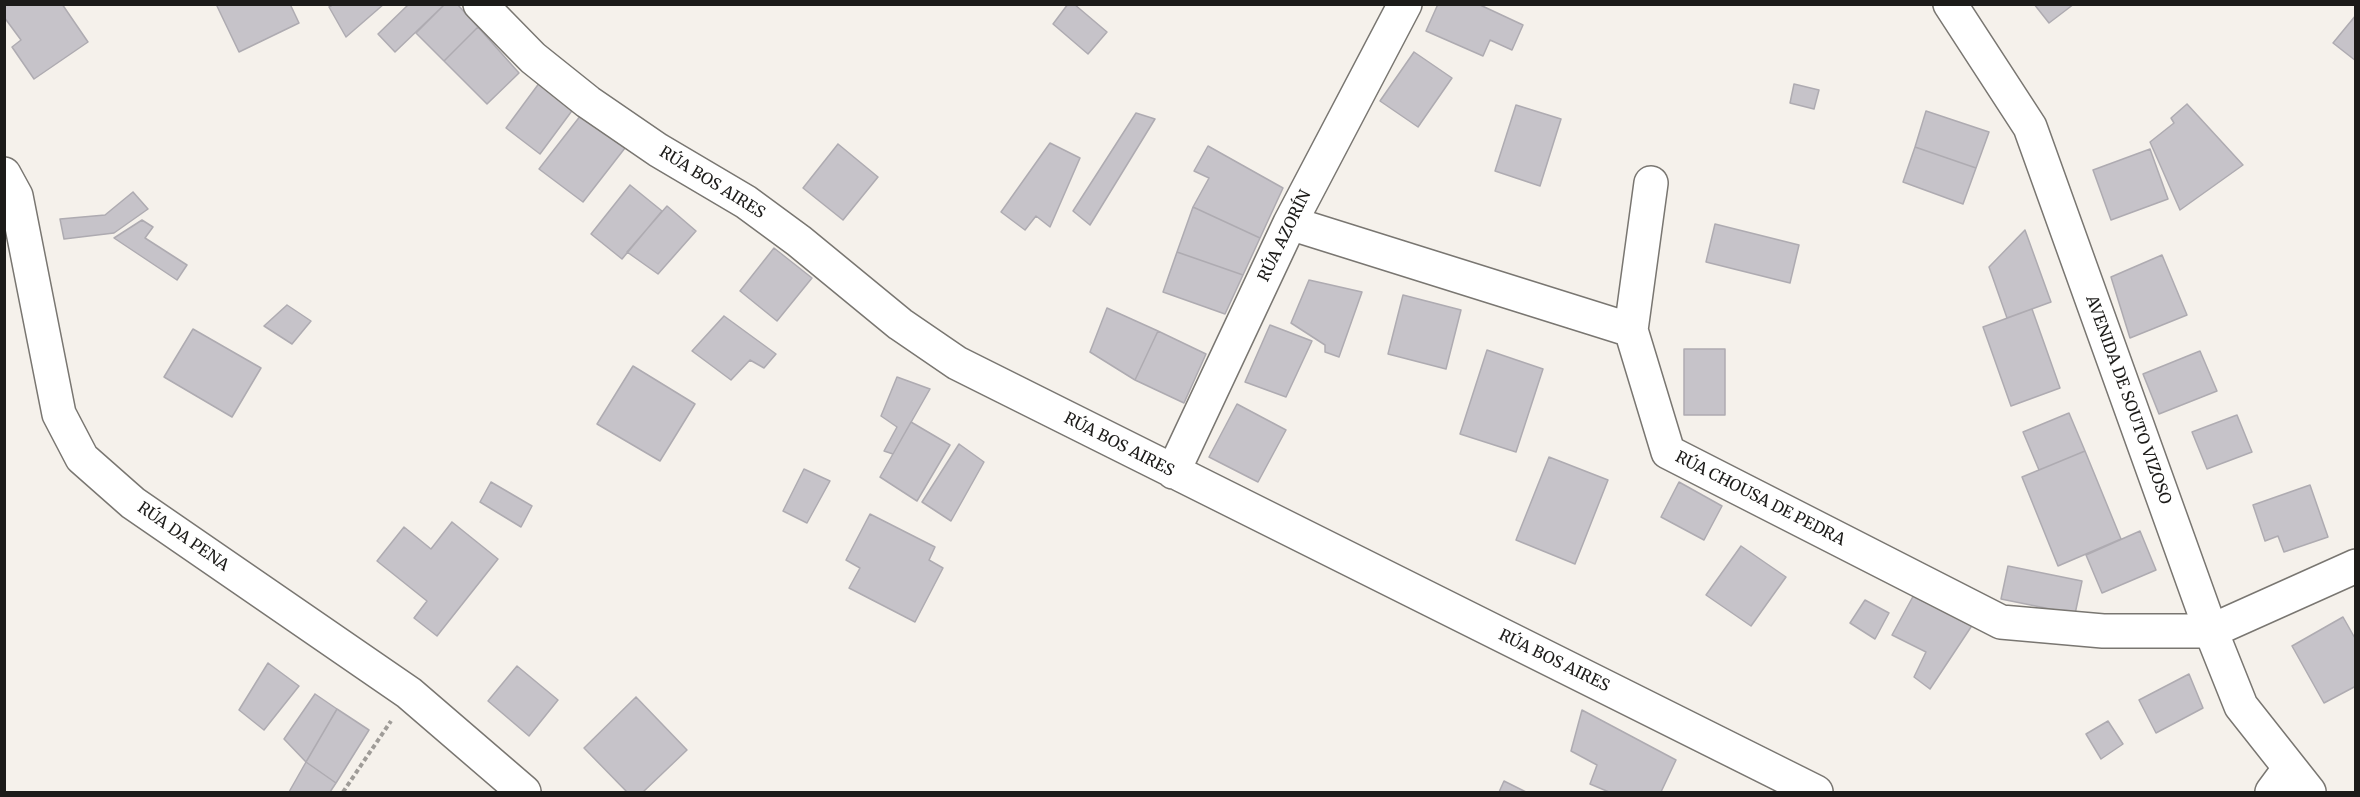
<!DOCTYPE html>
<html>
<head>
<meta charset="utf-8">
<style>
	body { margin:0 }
	#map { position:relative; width:2360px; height:797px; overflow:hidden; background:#f5f1eb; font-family:Merriweather,serif }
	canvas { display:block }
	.frame { position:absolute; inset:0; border:6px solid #1c1b19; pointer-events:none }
</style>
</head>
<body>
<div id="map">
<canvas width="2360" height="797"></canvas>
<div class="frame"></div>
</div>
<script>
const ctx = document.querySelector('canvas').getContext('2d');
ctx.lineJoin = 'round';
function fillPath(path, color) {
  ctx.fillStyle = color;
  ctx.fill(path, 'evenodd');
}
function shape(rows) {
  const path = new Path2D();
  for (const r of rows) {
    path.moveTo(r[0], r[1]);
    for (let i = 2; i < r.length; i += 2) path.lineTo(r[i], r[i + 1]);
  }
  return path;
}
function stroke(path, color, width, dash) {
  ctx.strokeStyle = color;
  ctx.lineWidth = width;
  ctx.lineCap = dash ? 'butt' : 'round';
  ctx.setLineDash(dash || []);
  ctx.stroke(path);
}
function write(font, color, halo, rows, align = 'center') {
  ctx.font = font + ' Merriweather,serif';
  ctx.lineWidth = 4.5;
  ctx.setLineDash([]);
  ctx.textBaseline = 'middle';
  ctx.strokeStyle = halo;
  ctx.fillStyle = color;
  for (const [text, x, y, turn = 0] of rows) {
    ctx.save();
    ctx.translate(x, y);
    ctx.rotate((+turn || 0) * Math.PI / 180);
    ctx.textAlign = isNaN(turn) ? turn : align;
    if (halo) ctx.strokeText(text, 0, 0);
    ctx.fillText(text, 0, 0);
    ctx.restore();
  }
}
const building = shape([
	[4,4,62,4,88,42,34,79,12,47,21,40,4,17,4,4],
	[216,4,290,4,299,23,239,52,216,4],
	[334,4,384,4,346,37,329,7,334,4],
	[409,4,445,4,395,52,378,34,409,4],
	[445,4,457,4,478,27,444,61,416,33,445,4],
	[1068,4,1074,4,1107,32,1088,54,1053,24,1068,4],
	[1438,4,1478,4,1523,25,1512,50,1490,40,1483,56,1426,31,1438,4],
	[2034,4,2074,4,2049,23,2034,4],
	[2356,15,2356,61,2333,43,2356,15],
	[478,27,519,73,487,104,444,61,478,27],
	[1414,52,1452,78,1418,127,1380,101,1414,52],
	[540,82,574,108,540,154,506,128,540,82],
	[1794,84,1819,90,1814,109,1790,103,1794,84],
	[2187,104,2243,165,2180,210,2150,142,2174,123,2171,118,2187,104],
	[1516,105,1561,119,1540,186,1495,171,1516,105],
	[1926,111,1989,132,1976,168,1915,147,1926,111],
	[1136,113,1155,119,1090,225,1073,211,1136,113],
	[581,115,625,148,583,202,539,169,581,115],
	[1050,143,1080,158,1050,227,1036,216,1025,230,1001,212,1050,143],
	[838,144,878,177,843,220,803,188,838,144],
	[1208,146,1283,188,1260,238,1193,207,1209,178,1194,171,1208,146],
	[1915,147,1976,168,1963,204,1903,182,1915,147],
	[2150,149,2168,199,2111,220,2093,170,2150,149],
	[630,185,662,211,622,259,591,234,630,185],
	[133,192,148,209,114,233,64,239,60,219,105,215,133,192],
	[667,206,696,231,658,274,627,252,667,206],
	[1193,207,1260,238,1243,275,1177,252,1193,207],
	[142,220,153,227,145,238,187,265,177,280,114,238,142,220],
	[1715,224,1799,245,1790,283,1706,262,1715,224],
	[2025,230,2051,302,2007,318,1989,267,2025,230],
	[774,248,812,278,777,321,740,291,774,248],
	[1177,252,1243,275,1225,314,1163,292,1177,252],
	[2162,255,2187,315,2130,338,2111,277,2162,255],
	[1309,280,1362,292,1339,357,1325,352,1325,345,1291,323,1309,280],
	[1403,295,1461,310,1446,369,1388,354,1403,295],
	[287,305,311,321,292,344,264,326,287,305],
	[1107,308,1158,331,1135,380,1090,352,1107,308],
	[2032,309,2060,388,2011,406,1983,327,2032,309],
	[724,316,776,354,764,368,750,360,731,380,692,351,724,316],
	[1270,325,1312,341,1286,397,1245,382,1270,325],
	[193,329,261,368,232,417,164,377,193,329],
	[1158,331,1206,354,1184,403,1135,380,1158,331],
	[1684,349,1725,349,1725,415,1684,415,1684,349],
	[1487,350,1543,369,1516,452,1460,434,1487,350],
	[2200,351,2217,391,2159,414,2143,374,2200,351],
	[633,366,695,404,660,461,597,424,633,366],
	[897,377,930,389,893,454,884,451,897,427,881,416,897,377],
	[1237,404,1286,430,1258,482,1209,457,1237,404],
	[2069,413,2085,451,2039,470,2023,432,2069,413],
	[2237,415,2252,452,2207,469,2192,432,2237,415],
	[911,422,950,445,917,501,880,477,911,422],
	[959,444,984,462,951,521,922,502,959,444],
	[2085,451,2121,539,2058,566,2022,477,2085,451],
	[1549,457,1608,480,1575,564,1516,540,1549,457],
	[804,469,830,481,807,523,783,511,804,469],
	[491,482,532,506,521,527,480,502,491,482],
	[1679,482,1722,506,1704,540,1661,517,1679,482],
	[2310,485,2328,537,2284,552,2278,536,2265,541,2253,505,2310,485],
	[870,514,935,547,929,560,943,568,915,622,849,588,860,568,846,560,870,514],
	[452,522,498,559,437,636,414,618,427,601,377,561,404,527,431,549,452,522],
	[2140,531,2156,570,2102,593,2086,555,2140,531],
	[1741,546,1786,577,1751,626,1706,595,1741,546],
	[2008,566,2082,581,2075,614,2001,599,2008,566],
	[1916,591,1973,624,1930,689,1914,677,1926,652,1892,635,1916,591],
	[1865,600,1889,613,1875,639,1850,623,1865,600],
	[2343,617,2356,640,2356,686,2324,703,2292,646,2343,617],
	[268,663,299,686,264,730,239,710,268,663],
	[517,666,558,700,529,736,488,701,517,666],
	[2189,674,2203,708,2156,733,2139,700,2189,674],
	[315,694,337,709,306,762,284,739,315,694],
	[636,697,687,750,643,792,627,792,584,748,636,697],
	[337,709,369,730,336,783,306,762,337,709],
	[1582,710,1676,760,1661,792,1609,792,1590,784,1597,765,1571,751,1582,710],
	[2108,721,2123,744,2101,759,2086,734,2108,721],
	[306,762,336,783,330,792,289,792,306,762],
	[1504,781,1526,792,1499,792,1504,781]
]);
fillPath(building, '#c6c3c9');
stroke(building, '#aeabb1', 1.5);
const minor = shape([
	[480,4,533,58,588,102,658,150,746,202,799,241,900,324,957,363,1816,792],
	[4,174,16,196,59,414,82,458,133,503,409,693,524,792],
	[1290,223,1631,330,1668,452,2001,622,2103,631,2211,631,2356,566],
	[1631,330,1651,183],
	[1173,472,1290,223,1405,4],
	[2272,792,2289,769]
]);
const tertiary = shape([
	[1950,4,2030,127,2211,631,2241,706,2309,792]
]);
stroke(minor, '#797671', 36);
stroke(tertiary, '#797671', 36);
stroke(shape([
	[343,792,391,721]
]), '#9f9c98', 4, [4.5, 3]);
stroke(minor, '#fff', 33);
stroke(tertiary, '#fff', 33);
write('16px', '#1c1b19', '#fff', [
	["RÚA BOS AIRES",712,183,32],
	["RÚA AZORÍN",1285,236,-64],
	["AVENIDA DE SOUTO VIZOSO",2128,400,70],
	["RÚA BOS AIRES",1119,445,27],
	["RÚA CHOUSA DE PEDRA",1760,499,27],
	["RÚA DA PENA",183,537,35],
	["RÚA BOS AIRES",1554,661,26]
]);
</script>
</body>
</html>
